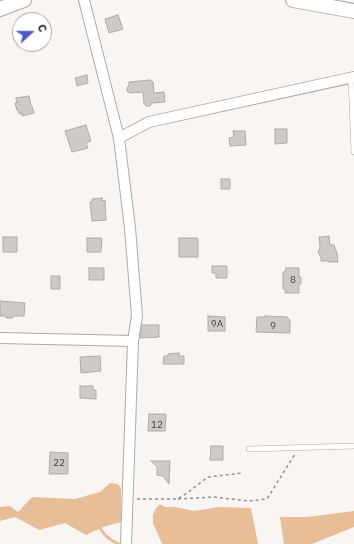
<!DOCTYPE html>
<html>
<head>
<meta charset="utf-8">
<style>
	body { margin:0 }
	#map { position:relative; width:354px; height:544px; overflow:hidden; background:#f9f5f2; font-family:"IBM Plex Sans",sans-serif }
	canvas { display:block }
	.north { position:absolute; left:12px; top:12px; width:40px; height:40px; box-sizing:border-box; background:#fff; border:1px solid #a4a3a3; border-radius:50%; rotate:69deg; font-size:11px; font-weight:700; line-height:16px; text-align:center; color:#1b1a19 }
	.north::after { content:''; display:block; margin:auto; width:14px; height:18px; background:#4e58ce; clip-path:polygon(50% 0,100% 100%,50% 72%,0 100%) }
</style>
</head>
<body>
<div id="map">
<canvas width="354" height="544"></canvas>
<div class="north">С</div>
</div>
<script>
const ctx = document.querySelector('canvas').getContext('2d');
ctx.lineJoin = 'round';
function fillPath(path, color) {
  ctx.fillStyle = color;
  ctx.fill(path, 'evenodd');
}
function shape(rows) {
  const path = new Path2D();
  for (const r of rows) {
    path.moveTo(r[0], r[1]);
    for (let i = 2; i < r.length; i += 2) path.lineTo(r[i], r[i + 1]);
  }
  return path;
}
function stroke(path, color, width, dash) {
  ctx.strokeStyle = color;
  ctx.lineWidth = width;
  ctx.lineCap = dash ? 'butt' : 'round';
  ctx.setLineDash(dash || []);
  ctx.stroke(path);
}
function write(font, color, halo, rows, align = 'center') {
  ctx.font = font + ' "IBM Plex Sans",sans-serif';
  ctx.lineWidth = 3;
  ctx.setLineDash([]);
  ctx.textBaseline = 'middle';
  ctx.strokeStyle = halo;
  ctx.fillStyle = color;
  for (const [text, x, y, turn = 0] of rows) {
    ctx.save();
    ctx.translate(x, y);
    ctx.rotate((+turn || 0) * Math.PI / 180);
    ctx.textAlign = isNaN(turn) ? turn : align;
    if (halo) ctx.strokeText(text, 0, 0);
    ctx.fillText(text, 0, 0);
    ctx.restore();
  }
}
fillPath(shape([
	[110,483,118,484,121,488,121,522,103,527,86,535,65,523,39,530,15,517,0,521,0,507,10,506,18,512,32,497,75,499,100,492],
	[160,504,165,507,176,507,194,511,219,507,251,508,258,544,162,544,153,523,153,515,156,508],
	[354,511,354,527,349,529,312,544,284,544,280,517,307,517]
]), '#e7be97');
stroke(shape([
	[100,528,105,535,111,540,119,544]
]), '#e7be97', 3);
const building = shape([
	[118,15,123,29,109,33,105,19,118,15],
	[87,75,88,83,77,86,75,78,87,75],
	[150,80,153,82,154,93,164,92,165,102,152,103,150,106,146,106,144,104,143,92,130,93,127,91,127,88,129,85,129,82,150,80],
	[29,96,31,106,32,106,34,113,22,116,22,113,19,114,18,110,17,110,15,103,17,103,16,98,29,96],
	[86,125,91,141,86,143,88,148,72,152,65,131,86,125],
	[275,129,287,129,287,143,275,144,275,129],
	[233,131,245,131,246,145,230,146,229,138,234,137,233,131],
	[221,179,230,179,230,189,221,189,221,179],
	[102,198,102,201,105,200,106,220,92,221,90,202,92,202,92,199,102,198],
	[329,236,330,245,334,245,337,253,338,262,329,262,328,261,321,261,321,257,318,252,320,248,319,237,329,236],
	[3,237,17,237,17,252,3,252,3,237],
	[87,238,102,238,101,252,87,252,87,238],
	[179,238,198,238,198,257,179,257,179,238],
	[212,266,227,266,227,278,216,278,216,273,212,273,212,266],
	[89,268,104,268,104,280,89,280,89,268],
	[286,268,299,268,299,277,301,277,301,284,299,284,299,293,285,293,285,289,283,289,283,272,285,272,286,268],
	[51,276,60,276,60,289,51,289,51,276],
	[0,301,25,303,24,316,13,316,13,318,6,318,6,316,0,316,0,301],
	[208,316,225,317,225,331,208,331,208,316],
	[265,316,287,317,290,320,290,333,256,332,257,317,265,317,265,316],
	[142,325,159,325,159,337,140,338,142,325],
	[179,353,179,356,184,356,184,364,163,364,164,356,168,356,168,354,179,353],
	[100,356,101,371,81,373,80,357,100,356],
	[80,386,93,386,93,390,96,390,96,399,80,398,80,386],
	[149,414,166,414,165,431,148,431,149,414],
	[211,446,223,446,223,460,210,460,211,446],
	[50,452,68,453,68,474,49,474,50,452],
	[151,461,170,461,169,484,163,476,157,475,157,467,151,461]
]);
fillPath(building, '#cecac7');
stroke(building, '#afaca8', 1);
const service = shape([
	[351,78,354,152],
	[249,449,354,446]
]);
const minor = shape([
	[119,138,149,122,354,77],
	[0,338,133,341,137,316,130,228,119,138,84,0],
	[126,544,133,341]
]);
const secondary = shape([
	[293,0,354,11],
	[0,9,24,0]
]);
stroke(service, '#aeaba8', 6);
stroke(minor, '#aeaba8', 12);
stroke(secondary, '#aeaba8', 16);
stroke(shape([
	[137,499,178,499,191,490,208,477,243,473],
	[178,499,214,497,248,501,267,499,295,454]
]), '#94918f', 1.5, [3, 3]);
stroke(service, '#fff', 5);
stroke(minor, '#fff', 10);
stroke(secondary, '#fff', 14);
write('10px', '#484644', null, [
	["8",293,280],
	["9А",217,324],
	["9",273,326],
	["12",157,425],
	["22",59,463]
]);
</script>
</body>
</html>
